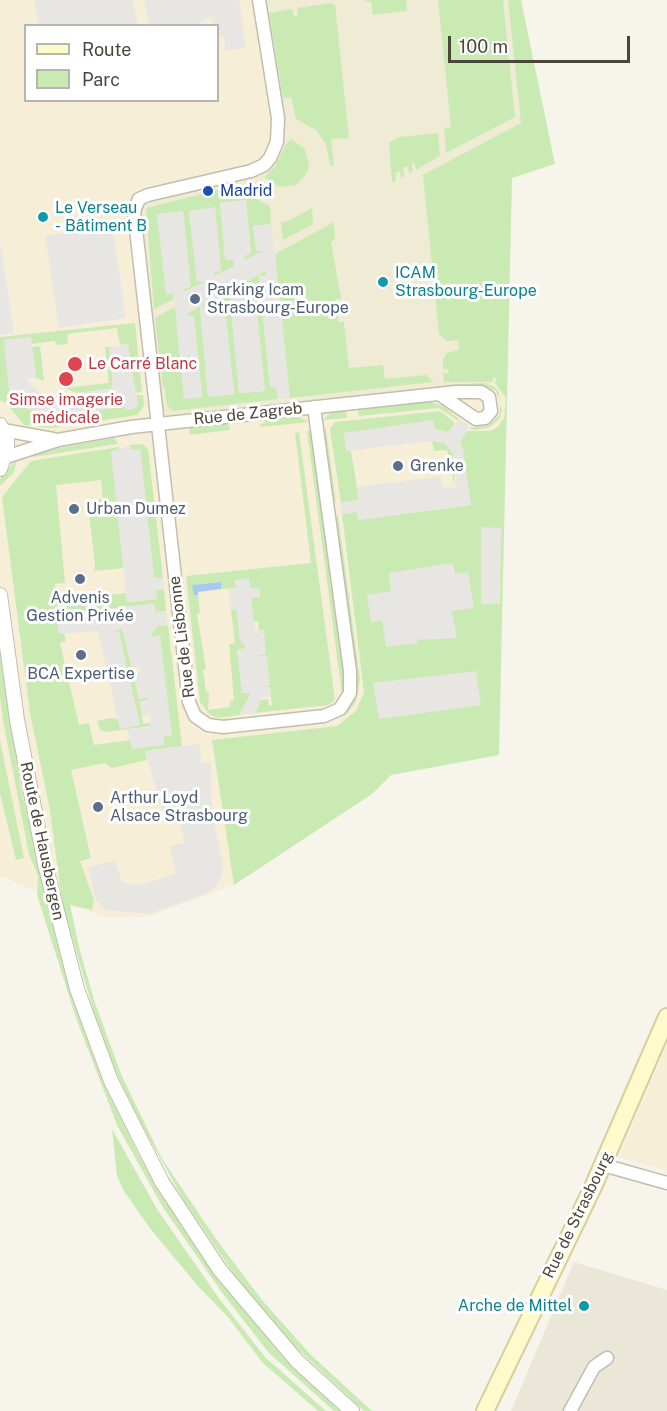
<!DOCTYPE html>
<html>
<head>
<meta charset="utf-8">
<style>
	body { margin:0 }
	#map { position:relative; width:667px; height:1411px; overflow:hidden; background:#f6f4eb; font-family:"Public Sans",sans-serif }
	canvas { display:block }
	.legend { position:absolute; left:24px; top:24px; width:195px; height:78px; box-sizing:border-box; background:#fff; border:2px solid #b7b5b0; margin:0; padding:8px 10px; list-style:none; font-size:18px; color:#4a4639 }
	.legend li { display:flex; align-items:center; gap:12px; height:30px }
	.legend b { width:30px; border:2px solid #b7b5b0 }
	.scale { position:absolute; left:448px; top:36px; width:182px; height:27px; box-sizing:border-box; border:3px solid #4a4639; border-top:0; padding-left:8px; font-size:18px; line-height:21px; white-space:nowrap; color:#4a4639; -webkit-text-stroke:4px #fff; paint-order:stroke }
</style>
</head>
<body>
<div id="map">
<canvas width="667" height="1411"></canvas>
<ul class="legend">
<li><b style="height:8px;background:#fffacc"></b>Route</li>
<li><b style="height:16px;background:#caeab4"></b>Parc</li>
</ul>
<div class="scale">100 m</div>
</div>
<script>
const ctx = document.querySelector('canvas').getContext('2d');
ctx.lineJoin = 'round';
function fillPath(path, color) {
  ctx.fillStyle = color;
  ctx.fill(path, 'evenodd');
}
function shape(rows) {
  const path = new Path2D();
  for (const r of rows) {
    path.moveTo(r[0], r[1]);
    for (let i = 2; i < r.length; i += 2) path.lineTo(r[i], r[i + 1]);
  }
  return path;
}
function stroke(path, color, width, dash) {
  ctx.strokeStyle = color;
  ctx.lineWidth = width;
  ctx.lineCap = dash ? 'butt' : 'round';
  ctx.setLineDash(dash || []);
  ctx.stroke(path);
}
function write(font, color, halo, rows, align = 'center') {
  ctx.font = font + ' "Public Sans",sans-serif';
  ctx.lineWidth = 6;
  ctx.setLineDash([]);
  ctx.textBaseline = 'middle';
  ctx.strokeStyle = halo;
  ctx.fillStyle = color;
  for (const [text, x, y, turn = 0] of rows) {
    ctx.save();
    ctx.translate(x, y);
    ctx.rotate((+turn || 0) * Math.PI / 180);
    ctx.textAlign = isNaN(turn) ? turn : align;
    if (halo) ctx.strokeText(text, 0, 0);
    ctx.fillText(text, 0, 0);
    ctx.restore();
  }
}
fillPath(shape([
	[574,1262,667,1290,667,1411,511,1411]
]), '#eae7d9');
fillPath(shape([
	[0,0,256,0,272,125,510,176,520,0,555,164,512,178,499,755,391,775,372,794,234,885,147,917,110,918,62,902,0,876],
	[26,26,218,26,218,100,26,100],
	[667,1045,667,1171,618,1157]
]), '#f7eed7');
fillPath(shape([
	[256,0,519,0,552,161,510,177,507,382,173,418,151,405,136,196,247,168,258,163,266,153,272,141,272,125]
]), '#efebd5');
fillPath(shape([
	[363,0,406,0,407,11,373,15,371,2],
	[438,0,503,0,515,117,446,153,444,128,451,127],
	[508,0,521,0,555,164,512,178,499,755,391,775,372,794,234,885,212,740,337,726,356,711,364,692,342,514,357,512,358,520,471,505,460,440,467,431,490,431,498,427,504,418,506,398,495,383,497,378,494,377,492,382,444,382,443,374,449,373,448,369,443,369,443,359,447,353,459,350,458,340,447,341,439,334,423,175,521,123],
	[332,3,335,5,349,138,331,139,334,166,330,165,326,144,316,130,296,119,291,97,283,98,269,13,292,9,294,17,298,16,297,8],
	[438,133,440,156,416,170,414,162,412,164,413,172,409,173,408,166,403,168,404,176,401,178,400,171,395,173,396,181,392,183,389,143,399,137],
	[291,139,305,149,309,165,307,173,296,185,279,187,264,177,275,167,286,144],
	[238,185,247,188,252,197,270,206,271,224,253,226,265,250,245,260,244,256,251,253,246,200,220,203,226,260,234,260,234,266,215,276,214,271,221,271,215,208,189,211,197,281,204,282,184,292,184,288,190,287,183,212,158,214,166,294,173,293,174,299,154,309,146,208],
	[312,208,313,224,283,240,281,222,288,221],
	[334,222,335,239,331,242,341,299,336,299,338,322,344,322,349,368,383,365,385,379,427,375,433,382,290,398,275,254],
	[267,270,267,275,259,276,270,386,277,386,278,399,173,411,167,406,165,388,163,388,155,318,175,307,184,398,202,397,194,317,185,315,206,303,206,306,200,307,208,396,234,394,224,299,216,298,234,287,237,288,230,291,239,393,265,391,254,283,246,282],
	[135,323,142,392,134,393,128,344,120,345,117,328,67,334,68,344,56,345,55,341,32,344,31,338,10,391,22,391,5,403,0,400,0,337],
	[40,346,44,381,36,378,32,347],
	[105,347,109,347,113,384,110,389,77,393,64,388,109,383],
	[484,383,495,387,499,393,502,411,500,418,490,427,475,430,468,428,489,425,499,415,501,403,496,391,484,386,446,387,446,385],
	[136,395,143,395,144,406,137,415,99,421,97,410,138,405],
	[17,399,26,408,43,414,86,411,88,422,52,428,24,425,8,405],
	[427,401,443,406,459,419,457,420,439,408,359,416,358,409],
	[346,410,347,418,323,420,331,412],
	[440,411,455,423,448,432,434,429,433,421,347,451,351,451,359,500,341,503,330,429,335,422],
	[297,416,309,422,261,427,260,424,265,423,265,419],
	[228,423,230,430,190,435,189,428],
	[324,429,326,429,336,503,334,501],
	[307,431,311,431,344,678,342,694],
	[299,432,335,700,328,705,255,713,261,700,268,699,269,706,272,705,270,687,261,687,259,671,268,670,257,655,265,641,256,640,263,630,259,630,258,621,253,621,251,598,260,596,259,588,250,589,235,580,236,588,221,589,220,582,193,585,194,595,198,595,200,613,197,614,206,669,203,670,206,692,209,692,208,710,230,707,230,701,234,700,229,644,235,643,231,610,237,610,240,640,246,645,246,649,237,650,243,693,251,692,250,695,239,715,219,718,210,715,200,702,186,576,311,563,295,433],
	[114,438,118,444,33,457,31,453],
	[432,441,444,443,453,453,455,488,447,450,434,451],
	[142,444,148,449,163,578,154,579,140,449,131,450,130,445],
	[119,447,119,451,111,452,117,501,91,503,91,500,103,499,101,480,56,485,65,583,55,584,56,600,126,593,127,602,156,599,156,590,164,589,166,611,155,612,154,604,57,614,59,633,64,633,66,641,60,643,79,725,89,723,94,745,131,740,132,748,164,745,164,736,171,736,160,636,152,637,152,634,157,626,168,625,182,746,145,751,147,760,112,768,105,763,71,770,91,858,80,861,94,900,92,910,70,905,79,947,94,1000,121,1074,161,1157,216,1239,262,1300,311,1355,372,1411,364,1411,287,1339,233,1273,183,1199,135,1113,115,1070,97,1023,62,902,50,810,30,713,2,497,31,461],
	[17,459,14,472,0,486,0,479],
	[117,510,124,568,94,571,95,565,89,513],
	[338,515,360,679,356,702,345,716,344,714,356,694,357,679,336,517],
	[122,628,132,669,127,670,119,632,110,632],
	[0,648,21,788,38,862,73,995,111,1098,140,1157,203,1256,248,1315,292,1365,340,1411,334,1411,269,1353,223,1294,162,1206,117,1125,76,1018,37,895,38,876,29,854,3,721,0,696],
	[133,673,139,699,147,697,148,700,140,702,143,724,151,723,150,726,107,732,100,730,97,721,111,718,118,719,121,729,140,724,128,674],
	[0,740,24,858,16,860,0,793],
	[112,1129,157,1209,218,1297,265,1357,326,1411,318,1411,262,1362,227,1316,197,1285,149,1227,124,1191,117,1176]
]), '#caeab4');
fillPath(shape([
	[34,0,132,0,138,25,39,25],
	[144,0,239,0,246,48,225,50,224,36,218,37,218,26,214,25,211,17,195,25,149,25],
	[246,200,251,253,244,255,245,260,264,251,256,251,253,226,271,224,290,398,278,399,276,387,270,387,259,276,267,275,266,270,246,282,254,283,265,391,239,393,229,290,216,298,224,299,234,394,208,397,200,307,206,306,204,303,185,315,194,317,202,397,184,399,174,293,166,294,157,214,183,211,191,287,183,289,186,292,204,282,197,281,189,211,215,207,221,271,214,272,216,277,234,266,234,260,225,260,220,203],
	[112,226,126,318,59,328,45,236],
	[0,241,14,333,0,335],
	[31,337,36,378,27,379,37,391,49,396,110,389,113,384,109,347,128,344,138,405,134,409,126,410,125,407,98,410,99,421,88,422,86,411,49,415,26,408,17,399,24,394,21,389,9,391,4,340],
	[459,419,469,426,460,442,463,449,471,505,358,520,357,512,342,514,341,503,358,500,357,487,441,476,442,487,455,488,457,485,453,453,444,443,432,441,346,451,344,433,433,420,434,429,448,432],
	[130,445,131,450,140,449,154,578,163,578,164,589,156,590,157,599,127,602,111,452],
	[481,527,501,528,500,604,481,604],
	[453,563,455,574,468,572,474,608,452,611,457,638,417,640,417,643,386,647,382,620,371,622,367,595,391,591,389,573],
	[249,578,250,588,259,588,260,597,251,598,255,631,264,630,265,639,256,641,265,641,266,654,257,656,267,656,268,670,259,671,268,671,270,685,261,687,270,687,271,696,262,697,255,713,239,715,251,693,242,693,237,650,246,648,240,640,237,610,231,610,229,589,236,588,235,580],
	[154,604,155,612,166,611,168,625,157,626,152,634,152,637,160,636,172,736,164,736,164,745,132,749,127,730,148,727,151,723,150,715,142,716,140,701,147,700,147,697,139,699,133,673,141,670,140,667,132,669,122,628,111,633,118,631,127,670,119,672,121,675,128,674,140,725,120,729,98,631,59,634,56,614],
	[476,671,481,705,379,719,373,683],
	[200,744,201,763,211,763,212,815,223,863,222,875,216,886,208,893,149,914,105,910,95,898,88,867,115,861,122,882,142,885,176,873,170,846,185,843,178,813,164,816,145,751]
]), '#e8e6e2');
fillPath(shape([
	[221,582,221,589,198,592,198,595,194,595,192,585]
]), '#a8c9f2');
const minor = shape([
	[259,0,278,118,277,142,270,158,264,165,251,171,148,195,139,199,134,211,189,702,195,716,208,725,223,727,324,716,340,709,350,693,350,671,314,407],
	[3,430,53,439],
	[6,457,58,440,131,427,438,394,456,392,481,392,489,397,491,411,485,418,476,419,439,394],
	[603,1165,667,1183],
	[570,1411,594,1367,607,1358]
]);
const tertiary = shape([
	[0,425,7,439,7,448,0,469],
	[0,595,17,720,45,864,77,989,111,1081,162,1182,220,1270,297,1361,352,1411]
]);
const secondary = shape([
	[485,1411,593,1187,667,1017]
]);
stroke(minor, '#c2bead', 15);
stroke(tertiary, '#c2bead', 16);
stroke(secondary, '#d6cf9b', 20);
stroke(minor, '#fff', 12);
stroke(tertiary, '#fff', 14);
stroke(secondary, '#fffacc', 16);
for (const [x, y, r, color] of [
	[208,191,6,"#1a4fb4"],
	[43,217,6,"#0f9aa8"],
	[383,282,6,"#0f9aa8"],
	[195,299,6,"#5c6f8a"],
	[75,364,8,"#e0444e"],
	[66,379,8,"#e0444e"],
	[398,466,6,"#5c6f8a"],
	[74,509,6,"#5c6f8a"],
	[80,579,6,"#5c6f8a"],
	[81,655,6,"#5c6f8a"],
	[98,807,6,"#5c6f8a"],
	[584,1306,6,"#0f9aa8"]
]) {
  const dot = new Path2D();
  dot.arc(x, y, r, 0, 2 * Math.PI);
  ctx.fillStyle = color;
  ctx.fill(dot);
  stroke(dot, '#fff', 2);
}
write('16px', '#164399', '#fff', [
	["Madrid",220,191]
], 'left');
write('16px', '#0d838f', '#fff', [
	["Le Verseau",55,208],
	["- Bâtiment B",55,226],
	["ICAM",395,273],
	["Strasbourg-Europe",395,291],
	["Arche de Mittel",572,1306,"right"]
], 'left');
write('16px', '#4e5e75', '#fff', [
	["Parking Icam",207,290],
	["Strasbourg-Europe",207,308],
	["Grenke",410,466],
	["Urban Dumez",86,509],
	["Advenis",80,598,"center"],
	["Gestion Privée",80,616,"center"],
	["BCA Expertise",81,674,"center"],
	["Arthur Loyd",110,798],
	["Alsace Strasbourg",110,816]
], 'left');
write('16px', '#be3a42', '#fff', [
	["Le Carré Blanc",88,364],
	["Simse imagerie",66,400,"center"],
	["médicale",66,418,"center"]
], 'left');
write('16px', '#4a4639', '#fff', [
	["Rue de Zagreb",248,414,-6],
	["Rue de Lisbonne",182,637,-97],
	["Route de Hausbergen",42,841,78],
	["Rue de Strasbourg",578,1215,-64]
]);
</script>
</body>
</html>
